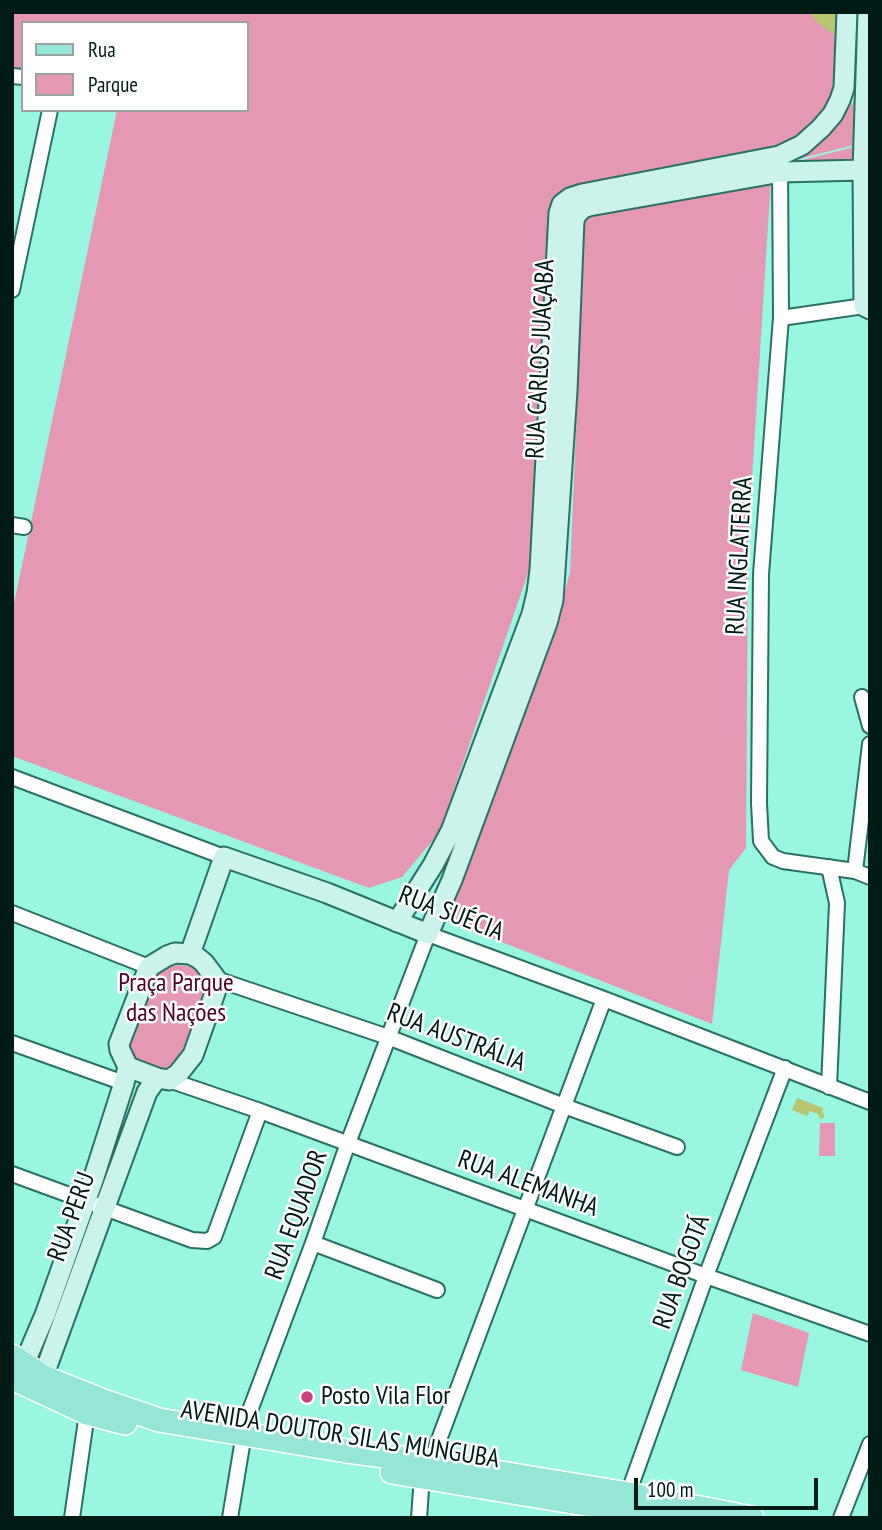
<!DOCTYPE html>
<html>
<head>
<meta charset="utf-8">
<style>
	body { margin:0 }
	#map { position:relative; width:882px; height:1530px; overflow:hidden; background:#99f6e0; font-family:"PT Sans Narrow",sans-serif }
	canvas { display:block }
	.frame { position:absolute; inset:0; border:14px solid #001a15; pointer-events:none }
	.legend { position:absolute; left:21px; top:21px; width:228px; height:91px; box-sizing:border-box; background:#fff; border:2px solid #99a3a1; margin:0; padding:9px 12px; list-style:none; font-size:21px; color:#001a15 }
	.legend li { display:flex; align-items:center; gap:14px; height:35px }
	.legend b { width:35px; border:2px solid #99a3a1 }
	.scale { position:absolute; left:634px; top:1478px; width:184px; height:32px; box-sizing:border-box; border:4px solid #001a15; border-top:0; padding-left:9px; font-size:21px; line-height:24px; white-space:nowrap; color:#001a15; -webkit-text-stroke:5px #fff; paint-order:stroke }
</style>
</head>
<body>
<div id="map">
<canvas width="882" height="1530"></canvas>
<div class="frame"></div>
<ul class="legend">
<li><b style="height:9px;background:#95e6d6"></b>Rua</li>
<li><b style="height:19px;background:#e598b3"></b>Parque</li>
</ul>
<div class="scale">100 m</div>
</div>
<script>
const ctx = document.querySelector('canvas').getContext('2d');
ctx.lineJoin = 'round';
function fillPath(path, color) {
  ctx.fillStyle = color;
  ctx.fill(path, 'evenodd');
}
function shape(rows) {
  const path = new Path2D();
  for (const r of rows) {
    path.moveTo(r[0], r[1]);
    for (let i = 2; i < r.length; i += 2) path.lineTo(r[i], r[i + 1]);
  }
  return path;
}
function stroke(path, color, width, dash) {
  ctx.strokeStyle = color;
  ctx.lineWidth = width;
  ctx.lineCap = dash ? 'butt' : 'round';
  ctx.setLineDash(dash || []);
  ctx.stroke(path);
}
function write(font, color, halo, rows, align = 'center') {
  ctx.font = font + ' "PT Sans Narrow",sans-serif';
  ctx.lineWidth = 5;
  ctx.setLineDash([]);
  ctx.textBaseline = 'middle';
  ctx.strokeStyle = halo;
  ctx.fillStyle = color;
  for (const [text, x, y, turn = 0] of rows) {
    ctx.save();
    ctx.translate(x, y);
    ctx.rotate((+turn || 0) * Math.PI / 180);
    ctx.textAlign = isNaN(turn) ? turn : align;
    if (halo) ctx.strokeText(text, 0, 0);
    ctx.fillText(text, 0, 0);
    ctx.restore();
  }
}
fillPath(shape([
	[12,12,839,12,835,92,827,106,814,123,798,136,777,146,580,185,565,191,555,197,549,210,529,570,439,833,402,877,369,888,12,756,12,613,117,110,247,110,247,23,23,23,23,76,12,75],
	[856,98,854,145,787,162,829,132,841,119],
	[854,147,854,160,787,164],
	[771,179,748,541,746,848,729,870,712,1024,445,920,549,645,570,573,585,215],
	[176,965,188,966,197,969,207,984,209,991,181,1064,161,1073,142,1066,134,1056,130,1048,130,1036,155,975,164,969],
	[820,1123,835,1123,835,1156,819,1156],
	[753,1313,809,1333,798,1387,741,1370]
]), '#e598b3');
fillPath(shape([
	[797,1098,823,1108,822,1112,824,1114,824,1118,820,1119,818,1114,810,1111,807,1116,792,1110]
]), '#b6c56e');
stroke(shape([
	[823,12,839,24]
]), '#b6c56e', 23);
const street = shape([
	[12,76,23,77],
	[780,164,781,318,761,574,759,803,761,841,773,857,783,861,855,871,870,877],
	[12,290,50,110],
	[781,318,864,306],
	[12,525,24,527],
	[862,697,870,726],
	[12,777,224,857],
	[855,871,870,744],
	[12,913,149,967],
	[216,979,388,1037,564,1106,677,1147],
	[12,1043,124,1083],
	[169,1080,260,1111,706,1276,870,1334],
	[829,1087,837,903,829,867],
	[12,1174,192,1240,207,1241,214,1237,260,1111],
	[313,1243,437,1290],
	[431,1461,604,999],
	[628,1494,706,1276,785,1068],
	[72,1518,87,1413],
	[230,1518,246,1421,313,1243,348,1143,428,934,604,999,870,1102],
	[419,1518,422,1476],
	[841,1518,870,1444]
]);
const secondary = shape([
	[868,12,863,170,864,306,870,309],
	[397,922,433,865,451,831,532,614,537,593,540,570,559,213,562,204,570,198,582,194,779,156,802,145,821,128,833,114,840,100,844,88,847,12],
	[190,954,224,857,327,893,428,934,452,880,547,623,553,600,567,391,574,220,577,214,583,208,589,206,781,172,863,170],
	[24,1364,45,1315,93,1180,124,1083,128,1067,120,1050,119,1044,149,967,167,956,175,953,190,954,198,958,204,963,216,979,216,990,193,1055,178,1074,169,1080,157,1078,128,1067],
	[43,1377,147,1092,157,1078]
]);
const primary = shape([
	[12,1356,43,1377,106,1402,159,1420,347,1451,453,1465,628,1494,752,1518],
	[12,1375,21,1382,87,1413,125,1423],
	[392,1472,669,1518]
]);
stroke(street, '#297162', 18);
stroke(secondary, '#297162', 23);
stroke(primary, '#fff', 26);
stroke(street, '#fff', 14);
stroke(secondary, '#caf3eb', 19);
stroke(primary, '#95e6d6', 23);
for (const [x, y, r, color] of [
	[307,1397,7,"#c8407c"]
]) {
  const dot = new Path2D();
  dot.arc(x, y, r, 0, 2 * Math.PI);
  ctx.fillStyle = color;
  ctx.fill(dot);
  stroke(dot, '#fff', 2.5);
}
write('26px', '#001a15', '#fff', [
	["RUA CARLOS JUAÇABA",541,359,-87],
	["RUA INGLATERRA",740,556,-87],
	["RUA SUÉCIA",451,914,21],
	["RUA AUSTRÁLIA",456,1038,21],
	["RUA ALEMANHA",528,1184,20],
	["RUA EQUADOR",297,1215,-70],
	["RUA PERU",72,1217,-70],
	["RUA BOGOTÁ",682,1272,-70],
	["AVENIDA DOUTOR SILAS MUNGUBA",340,1435,9]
]);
write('26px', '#50012a', '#fff', [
	["Praça Parque",176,984],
	["das Nações",176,1014]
]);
write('26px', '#001a15', '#fff', [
	["Posto Vila Flor",321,1397]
], 'left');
</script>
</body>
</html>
